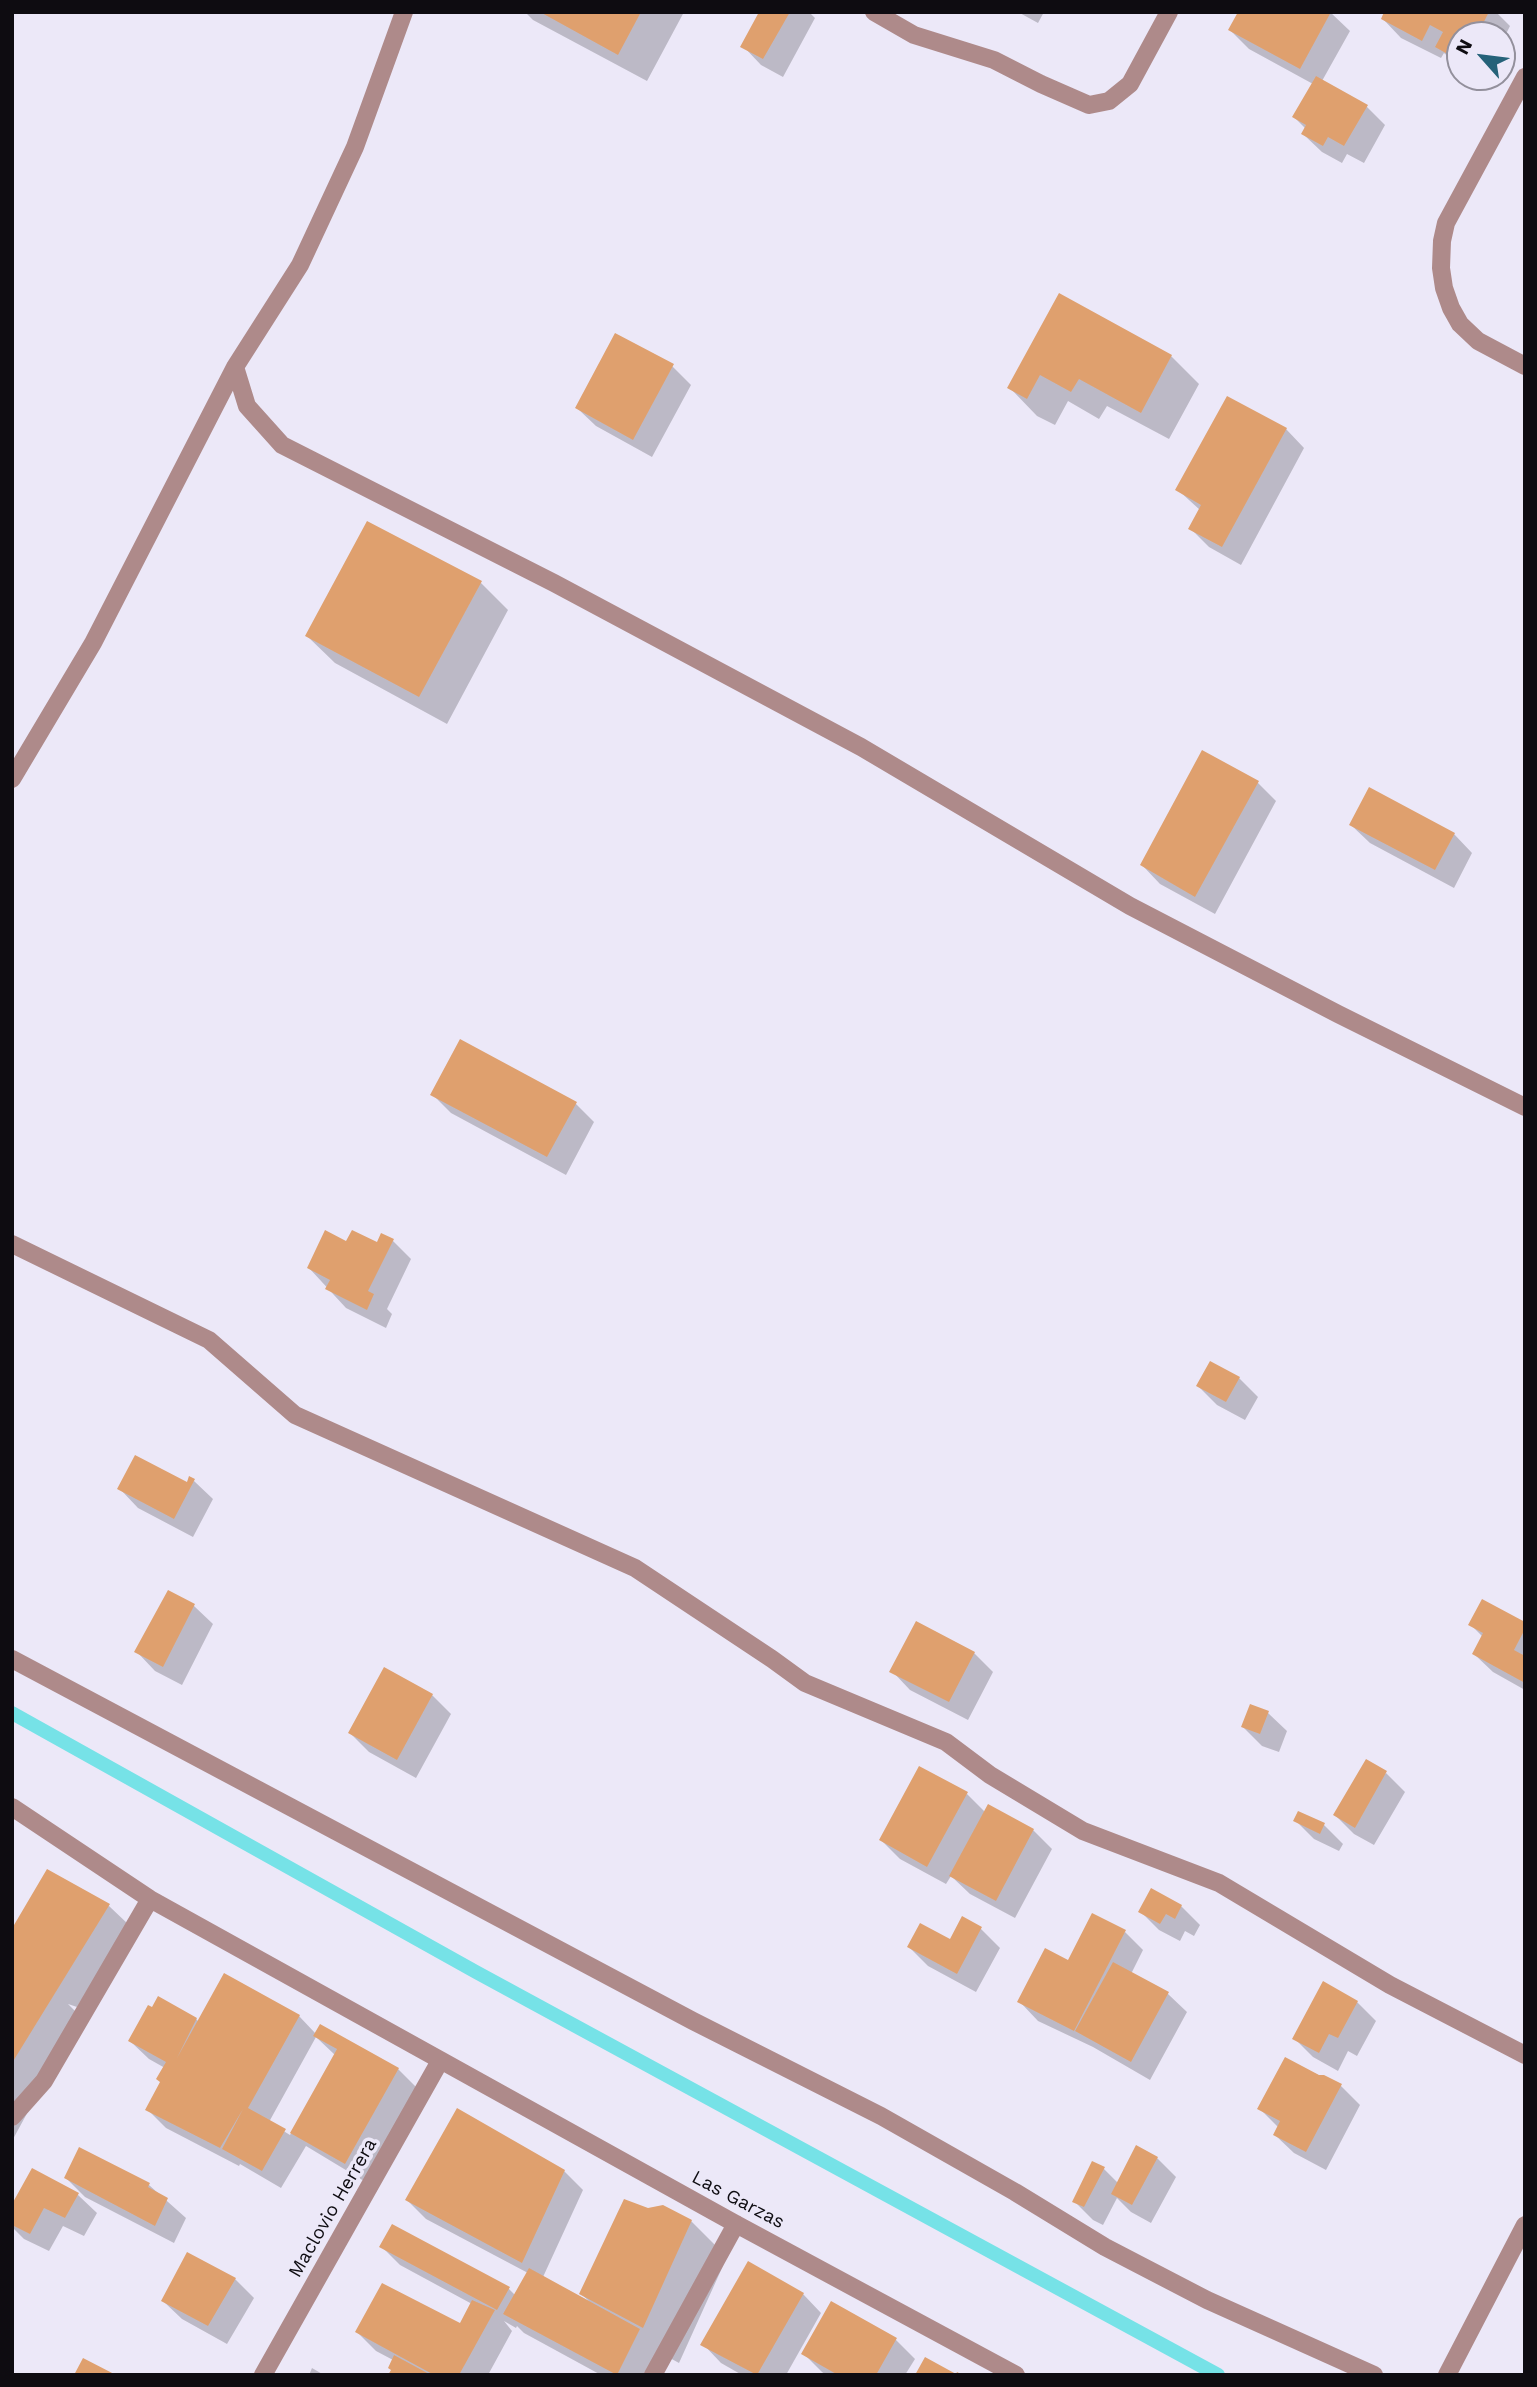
<!DOCTYPE html>
<html>
<head>
<meta charset="utf-8">
<style>
	body { margin:0 }
	#map { position:relative; width:1537px; height:2387px; overflow:hidden; background:#ece8f8; font-family:"Work Sans",sans-serif }
	canvas { display:block }
	.frame { position:absolute; inset:0; border:14px solid #0e0c11; pointer-events:none }
	.north { position:absolute; left:1446px; top:21px; width:70px; height:70px; box-sizing:border-box; background:#ece8f8; border:2px solid #93909c; border-radius:50%; rotate:298deg; font-size:19px; font-weight:700; line-height:28px; text-align:center; color:#0e0c11 }
	.north::after { content:''; display:block; margin:auto; width:24px; height:32px; background:#256279; clip-path:polygon(50% 0,100% 100%,50% 72%,0 100%) }
</style>
</head>
<body>
<div id="map">
<canvas width="1537" height="2387"></canvas>
<div class="frame"></div>
<div class="north">N</div>
</div>
<script>
const ctx = document.querySelector('canvas').getContext('2d');
ctx.lineJoin = 'round';
function fillPath(path, color) {
  ctx.fillStyle = color;
  ctx.fill(path, 'evenodd');
}
function shape(rows) {
  const path = new Path2D();
  for (const r of rows) {
    path.moveTo(r[0], r[1]);
    for (let i = 2; i < r.length; i += 2) path.lineTo(r[i], r[i + 1]);
  }
  return path;
}
function stroke(path, color, width, dash) {
  ctx.strokeStyle = color;
  ctx.lineWidth = width;
  ctx.lineCap = dash ? 'butt' : 'round';
  ctx.setLineDash(dash || []);
  ctx.stroke(path);
}
function write(font, color, halo, rows, align = 'center') {
  ctx.font = font + ' "Work Sans",sans-serif';
  ctx.lineWidth = 7;
  ctx.setLineDash([]);
  ctx.textBaseline = 'middle';
  ctx.strokeStyle = halo;
  ctx.fillStyle = color;
  for (const [text, x, y, turn = 0] of rows) {
    ctx.save();
    ctx.translate(x, y);
    ctx.rotate((+turn || 0) * Math.PI / 180);
    ctx.textAlign = isNaN(turn) ? turn : align;
    if (halo) ctx.strokeText(text, 0, 0);
    ctx.fillText(text, 0, 0);
    ctx.restore();
  }
}
fillPath(shape([
	[525,12,684,12,647,81,533,20],
	[761,12,809,12,815,18,783,77,761,65,743,46],
	[1018,12,1044,12,1038,23],
	[1330,12,1350,31,1322,81,1367,107,1385,125,1364,163,1347,154,1342,163,1322,152,1303,134,1306,129,1294,117,1313,84,1249,49,1230,30],
	[1386,12,1496,12,1510,26,1502,42,1502,35,1460,35,1460,67,1444,53,1441,58,1401,38,1383,19],
	[1060,295,1171,356,1199,384,1169,439,1107,406,1099,419,1068,401,1055,425,1037,416,1010,388],
	[672,366,691,385,652,457,596,426,577,408],
	[1286,429,1304,448,1241,565,1209,547,1190,528,1200,510,1178,490],
	[481,583,508,610,447,724,335,663,307,636],
	[1257,782,1276,801,1215,914,1160,884,1142,865],
	[1351,825,1454,834,1472,853,1454,888,1370,843],
	[432,1094,576,1104,594,1122,566,1175,451,1113],
	[393,1241,411,1259,387,1309,392,1314,386,1328,346,1308,309,1268,347,1243,378,1245],
	[1210,1363,1239,1378,1258,1397,1245,1420,1217,1405,1198,1386],
	[194,1481,213,1499,193,1537,138,1508,120,1489,187,1484],
	[168,1592,194,1606,213,1624,182,1685,155,1671,137,1652],
	[1470,1624,1525,1624,1525,1690,1493,1672,1474,1654,1483,1637],
	[974,1653,993,1672,968,1720,910,1690,892,1671],
	[432,1695,451,1714,416,1778,369,1752,350,1733],
	[1268,1713,1287,1731,1279,1752,1262,1746,1243,1727],
	[1386,1773,1405,1792,1374,1845,1354,1834,1335,1815],
	[967,1794,985,1812,1033,1830,1052,1849,1015,1918,970,1894,951,1876,946,1884,900,1859,881,1840],
	[1295,1820,1324,1825,1343,1844,1339,1851,1314,1839],
	[109,1906,128,1924,77,2007,68,2004,84,2020,49,2073,12,2141,12,1926],
	[1181,1906,1200,1925,1194,1936,1185,1931,1180,1941,1159,1930,1140,1911],
	[963,1919,981,1929,1000,1948,976,1992,928,1966,909,1947,951,1942],
	[1125,1932,1143,1950,1131,1974,1168,1994,1187,2012,1150,2080,1093,2047,1038,2021,1020,2002,1069,1962],
	[1357,2002,1376,2021,1357,2056,1348,2051,1338,2071,1313,2057,1294,2038],
	[299,2016,316,2034,398,2069,417,2088,364,2181,306,2146,281,2188,240,2164,239,2166,166,2128,147,2109,162,2083,165,2068,149,2059,130,2041,196,2019,199,2022],
	[316,2037,335,2055,290,2135,269,2122],
	[1285,2059,1341,2086,1360,2105,1326,2170,1294,2153,1275,2135,1279,2128,1259,2108],
	[1157,2158,1176,2177,1151,2223,1131,2212,1117,2198,1103,2225,1093,2220,1074,2201,1103,2168,1118,2183],
	[564,2171,583,2190,543,2277,589,2301,581,2294,691,2221,727,2257,679,2363,657,2351,645,2375,601,2375,524,2333,517,2326,516,2328,504,2321,512,2331,488,2375,390,2375,393,2370,393,2360,376,2351,357,2332,461,2325,472,2304,400,2265,381,2246,509,2289,516,2296,528,2273,426,2219,407,2200],
	[66,2178,149,2185,186,2218,174,2243,85,2197],
	[78,2195,97,2213,84,2236,63,2226,49,2251,24,2239,12,2227,12,2208],
	[188,2255,235,2279,254,2298,227,2344,182,2319,163,2301],
	[803,2294,821,2313,786,2375,742,2375,721,2363,703,2344],
	[831,2303,896,2340,915,2359,905,2375,826,2375,822,2372,803,2353],
	[312,2368,324,2375,309,2375]
]), '#0003');
stroke(shape([
	[12,1713,476,1972,1218,2375]
]), '#76e2e7', 14);
fillPath(shape([
	[540,12,641,12,618,55],
	[759,12,790,12,763,59,740,47],
	[1238,12,1331,12,1300,69,1228,30],
	[1384,12,1489,12,1477,35,1460,35,1460,61,1435,47,1443,32,1430,25,1422,41,1381,19],
	[1316,76,1368,105,1344,146,1328,137,1323,146,1301,134,1306,125,1292,117],
	[1059,293,1172,355,1141,413,1079,379,1071,392,1040,375,1027,399,1007,388],
	[615,333,674,364,633,440,575,408],
	[1227,396,1287,428,1222,547,1188,529,1201,505,1175,490],
	[367,521,482,581,419,697,305,636],
	[1202,750,1259,781,1195,897,1140,865],
	[1369,787,1455,833,1435,870,1349,825],
	[460,1039,577,1102,547,1157,430,1095],
	[325,1230,346,1241,352,1230,377,1242,381,1233,394,1239,368,1291,374,1294,367,1310,325,1289,330,1280,307,1268],
	[1210,1361,1240,1377,1226,1402,1196,1386],
	[135,1455,187,1482,189,1476,195,1479,174,1519,117,1489],
	[168,1590,195,1604,163,1667,134,1652],
	[1482,1599,1525,1622,1525,1629,1514,1650,1525,1656,1525,1683,1472,1654,1483,1633,1468,1625],
	[916,1621,975,1652,949,1702,889,1672],
	[384,1667,433,1694,397,1760,348,1733],
	[1250,1704,1269,1711,1260,1734,1241,1727],
	[1366,1759,1387,1771,1355,1828,1333,1815],
	[919,1766,968,1792,927,1867,879,1840],
	[988,1804,1034,1829,996,1901,949,1876],
	[1298,1811,1325,1823,1320,1834,1293,1821],
	[47,1869,110,1904,12,2063,12,1924,14,1925],
	[1151,1888,1182,1905,1175,1919,1166,1914,1160,1924,1138,1912],
	[1092,1913,1126,1930,1074,2031,1017,2002,1045,1948,1068,1960],
	[962,1916,982,1927,957,1974,907,1947,920,1923,950,1939],
	[1113,1962,1169,1992,1131,2062,1075,2031],
	[224,1973,300,2015,248,2108,286,2129,262,2171,222,2149,243,2109,220,2148,145,2110,160,2082,156,2079,166,2062,128,2041,148,2005,152,2007,158,1996,197,2018,177,2058],
	[1323,1981,1358,2001,1338,2038,1329,2034,1319,2053,1292,2039],
	[320,2024,399,2068,345,2164,290,2133,337,2049,313,2036],
	[1285,2057,1319,2075,1324,2075,1342,2084,1306,2152,1273,2135,1280,2121,1257,2109],
	[457,2108,565,2170,522,2263,405,2200],
	[1136,2145,1158,2157,1132,2205,1111,2194],
	[79,2147,150,2183,148,2187,168,2198,155,2226,64,2178],
	[1092,2161,1105,2167,1084,2207,1072,2202],
	[32,2168,79,2193,65,2218,44,2208,30,2234,12,2225,12,2204],
	[624,2199,648,2208,663,2205,692,2220,643,2328,579,2294],
	[392,2224,510,2287,497,2310,379,2247],
	[187,2252,236,2278,208,2326,161,2301],
	[748,2261,804,2293,757,2375,700,2345],
	[529,2268,640,2329,617,2375,503,2314],
	[382,2283,460,2323,472,2300,495,2310,459,2375,434,2375,355,2332],
	[831,2301,897,2338,876,2375,838,2375,801,2354],
	[394,2355,431,2375,388,2375,391,2370,388,2368],
	[925,2357,956,2374,957,2372,963,2375,915,2375],
	[83,2358,116,2375,74,2375]
]), '#dfa06e');
stroke(shape([
	[874,12,914,35,994,60,1041,84,1089,105,1109,101,1130,84,1169,12],
	[1525,77,1446,223,1442,241,1441,268,1444,288,1451,308,1460,324,1478,341,1525,366],
	[235,367,247,406,282,445,554,583,861,747,1130,906,1338,1014,1525,1107],
	[12,779,93,643,235,367,300,265,355,147,404,12],
	[12,1244,209,1340,295,1415,635,1568,772,1659,805,1683,946,1742,990,1775,1083,1831,1219,1883,1390,1985,1525,2055],
	[12,1659,693,2021,881,2116,1015,2192,1105,2247,1207,2300,1374,2375],
	[12,1807,150,1899,736,2224,1016,2375],
	[12,2117,44,2081,150,1899],
	[263,2375,440,2061],
	[653,2375,736,2224],
	[1447,2375,1525,2225]
]), '#ae8a8a', 18);
write('19px', '#0e0c11', '#ece8f8', [
	["Las Garzas",738,2200,28],
	["Maclovio Herrera",333,2208,-60]
]);
</script>
</body>
</html>
